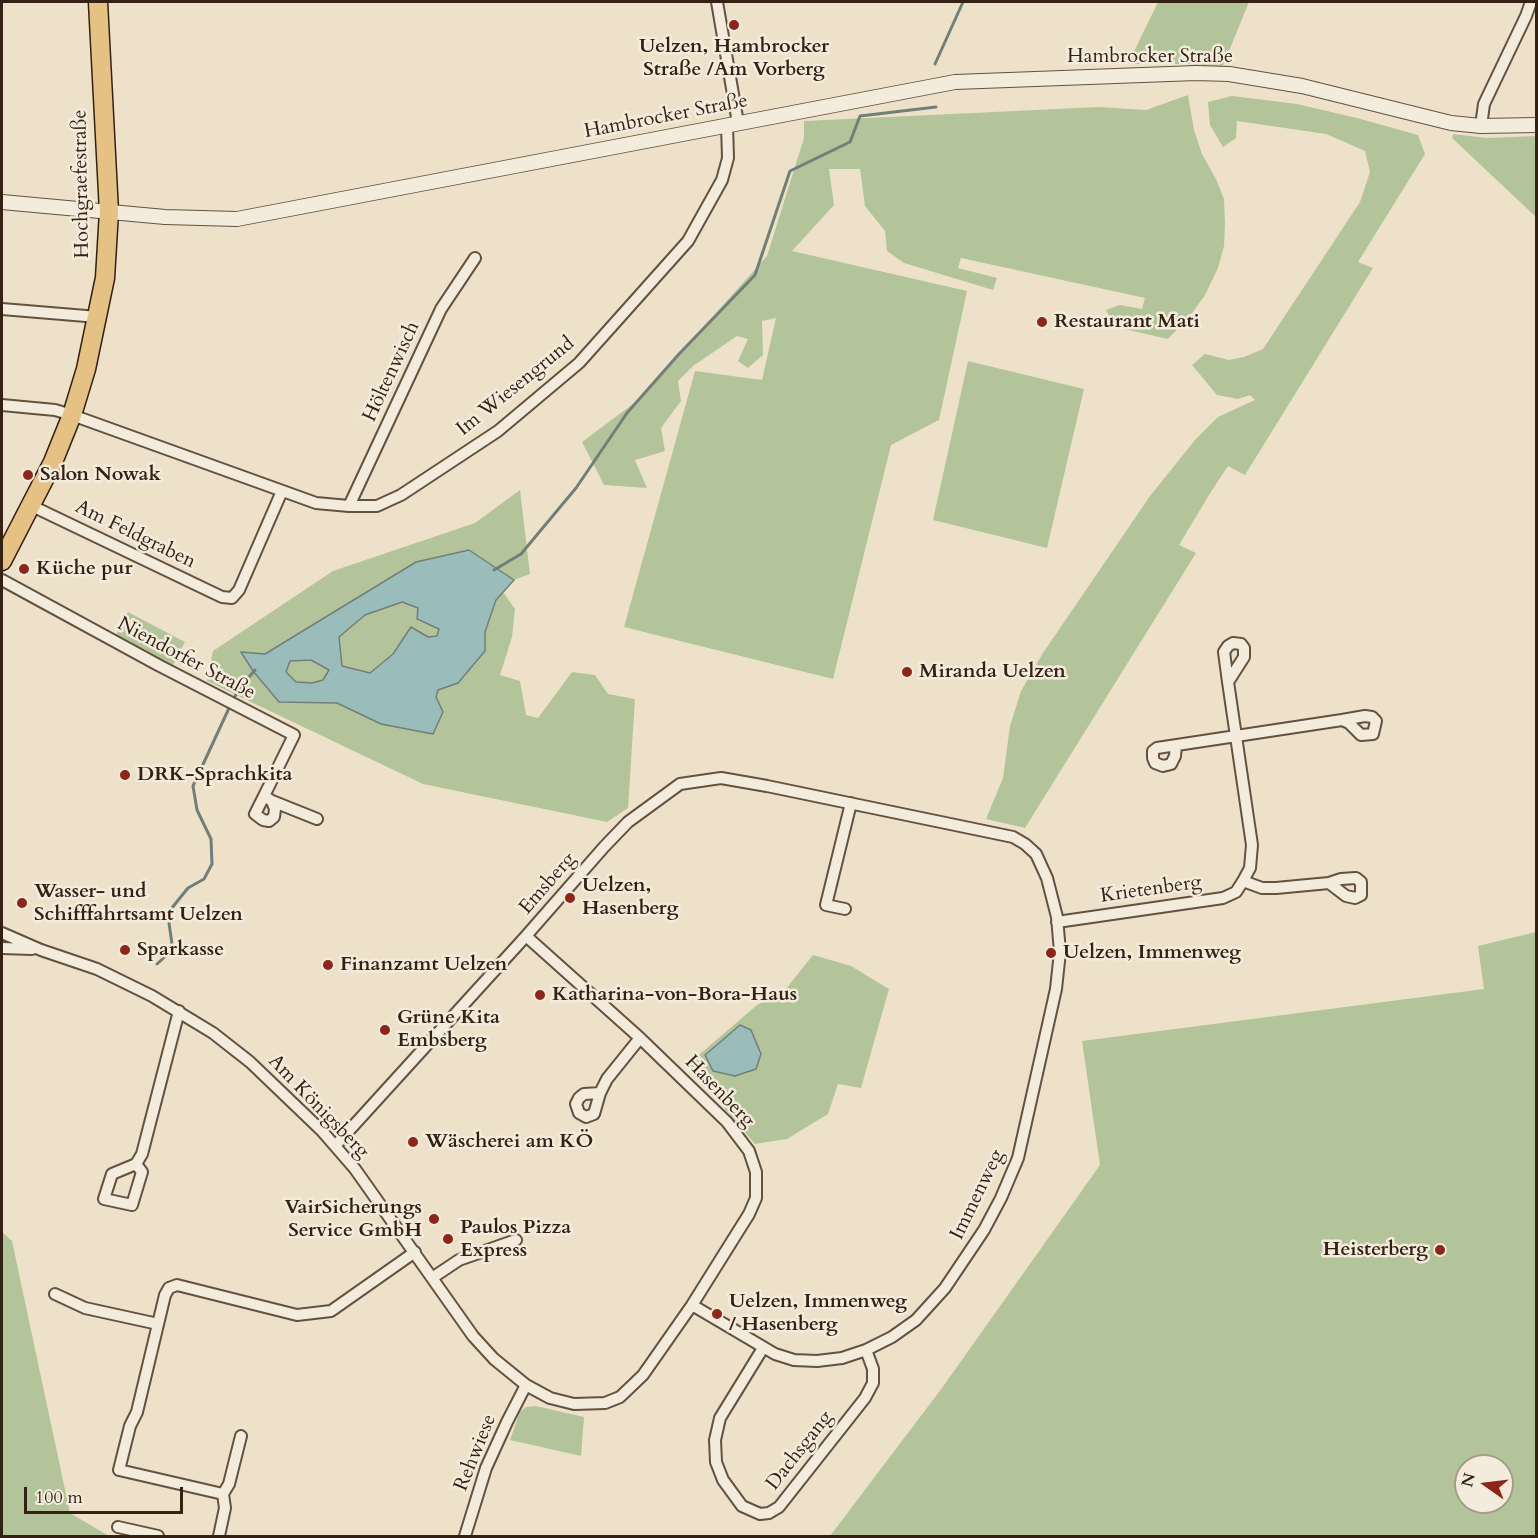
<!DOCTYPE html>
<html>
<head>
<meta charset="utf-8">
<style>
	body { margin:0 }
	#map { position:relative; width:1538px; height:1538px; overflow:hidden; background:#ede2c9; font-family:Cardo,serif }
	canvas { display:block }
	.frame { position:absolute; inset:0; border:3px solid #352114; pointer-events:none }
	.north { position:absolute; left:1454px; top:1454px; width:60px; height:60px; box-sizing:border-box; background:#f3ecdc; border:2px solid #a79b8c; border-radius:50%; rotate:284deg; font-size:16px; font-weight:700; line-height:24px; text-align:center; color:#352114 }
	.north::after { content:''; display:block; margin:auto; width:21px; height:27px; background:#8f2418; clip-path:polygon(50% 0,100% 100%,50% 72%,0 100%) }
	.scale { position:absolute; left:24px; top:1487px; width:159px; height:27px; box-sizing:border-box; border:3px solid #352114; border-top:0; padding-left:8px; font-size:18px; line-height:21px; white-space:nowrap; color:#352114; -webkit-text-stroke:4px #f3ecdc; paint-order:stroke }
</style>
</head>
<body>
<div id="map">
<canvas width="1538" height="1538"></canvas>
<div class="frame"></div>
<div class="north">N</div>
<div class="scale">100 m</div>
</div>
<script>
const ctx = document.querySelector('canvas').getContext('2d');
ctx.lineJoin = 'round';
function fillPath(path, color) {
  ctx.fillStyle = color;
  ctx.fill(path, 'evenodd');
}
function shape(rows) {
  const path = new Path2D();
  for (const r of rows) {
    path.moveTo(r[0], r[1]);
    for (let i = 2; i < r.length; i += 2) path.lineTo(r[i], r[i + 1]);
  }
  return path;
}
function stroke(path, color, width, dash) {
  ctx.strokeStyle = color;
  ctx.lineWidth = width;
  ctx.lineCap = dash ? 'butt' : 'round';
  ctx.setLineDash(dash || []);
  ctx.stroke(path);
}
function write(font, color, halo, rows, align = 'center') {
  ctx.font = font + ' Cardo,serif';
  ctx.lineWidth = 5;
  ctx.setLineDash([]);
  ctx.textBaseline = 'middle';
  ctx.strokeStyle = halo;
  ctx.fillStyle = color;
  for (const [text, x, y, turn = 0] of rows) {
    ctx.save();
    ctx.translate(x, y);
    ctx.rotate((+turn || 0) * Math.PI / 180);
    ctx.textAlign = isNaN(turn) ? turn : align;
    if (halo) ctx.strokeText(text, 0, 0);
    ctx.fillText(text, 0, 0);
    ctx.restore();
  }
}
fillPath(shape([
	[1158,2,1249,2,1222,68,1188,64,1128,64],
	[1188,95,1194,130,1202,154,1216,179,1224,199,1225,223,1224,246,1218,268,1205,295,1193,312,1168,339,1115,327,1106,310,1120,305,1142,309,1145,298,961,258,958,268,997,278,993,290,904,263,887,251,885,231,865,206,860,169,829,169,834,205,792,251,967,291,939,420,891,445,833,679,624,627,695,371,762,380,776,318,762,321,763,355,748,368,738,361,748,339,737,336,693,366,678,381,681,401,661,428,665,451,635,460,647,488,604,485,582,442,637,401,767,256,804,138,804,121,1099,107,1146,110],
	[1232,96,1297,104,1357,118,1418,135,1425,154,1358,262,1373,268,1245,475,1228,466,1209,495,1179,545,1196,553,1025,828,986,819,1003,778,1010,726,1021,691,1043,653,1150,496,1195,440,1218,417,1255,400,1250,395,1238,399,1217,395,1192,365,1205,354,1229,360,1244,357,1263,349,1360,202,1370,172,1365,151,1326,134,1237,121,1236,138,1223,147,1210,125,1208,102],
	[1453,134,1487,138,1536,136,1536,217,1452,138],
	[968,361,1084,389,1047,548,933,520],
	[520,490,530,574,514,580,469,550,416,562,265,654,241,652,279,702,337,703,381,724,436,697,438,690,458,683,485,651,485,632,496,600,503,592,515,609,512,637,500,675,520,681,526,715,538,718,572,672,595,675,608,694,635,699,628,808,607,822,423,784,207,681,213,651,333,571,475,523],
	[402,602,418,608,417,620,439,629,437,636,428,637,411,627,393,654,370,673,342,666,339,637,365,615],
	[128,612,185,642,173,665,116,635],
	[311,660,329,670,323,680,312,683,296,682,286,672,290,661],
	[1536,932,1536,1536,830,1536,942,1388,1100,1165,1082,1041,1484,989,1478,946],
	[1466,1466,1502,1466,1502,1502,1466,1502],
	[813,955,851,966,889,989,861,1088,838,1084,828,1114,787,1139,755,1144,690,1068,700,1054,757,1005,785,990],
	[2,1232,12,1241,70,1513,109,1536,2,1536],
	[536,1406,584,1417,581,1456,510,1440,520,1412,526,1407]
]), '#b4c49a');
const water = shape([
	[469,550,514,580,496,600,485,632,485,651,458,683,438,690,436,697,443,712,433,734,381,724,337,703,279,702,253,671,241,652,265,654,416,562,469,550],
	[402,602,418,608,417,619,439,629,437,636,428,637,411,627,393,654,370,673,342,666,339,637,365,615,402,602],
	[311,660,329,670,323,680,312,683,296,682,286,672,290,661,311,660],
	[740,1025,751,1030,761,1054,756,1069,735,1076,713,1071,705,1055,740,1025]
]);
fillPath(water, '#9abdbc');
stroke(water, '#727f79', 1.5);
stroke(shape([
	[935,64,963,2],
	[494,570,521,554,576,488,627,413,679,354,755,275,790,171,850,142,860,116,936,107],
	[233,700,239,689,255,670],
	[157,964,169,953,172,944,169,923,171,909,188,888,204,879,212,864,211,839,197,810,193,786,230,706]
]), '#727f79', 3);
const minor = shape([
	[717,2,738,123],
	[1481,126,1484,104,1526,16,1531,2],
	[2,309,98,317],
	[2,405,55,410,72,415,316,503,349,506,377,506,401,495,498,431,579,363,688,241,722,180,728,158,727,125],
	[32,506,222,597,232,598,239,590,282,491],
	[349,506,441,309,475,258],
	[2,580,160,666,294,735,264,796,272,801,275,809,274,817,269,821,263,820,255,814,264,796],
	[1176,745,1175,756,1171,764,1163,766,1155,763,1153,758,1153,751,1157,748,1342,720,1349,723,1361,735,1373,734,1376,721,1372,717,1365,716,1342,720],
	[272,801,317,819],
	[1243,881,1262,888,1276,888,1329,883,1346,896,1355,898,1361,895,1361,882,1356,878,1341,879,1329,883],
	[845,909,826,905,851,803],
	[1057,922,1223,898,1236,892,1243,881,1250,868,1252,845,1228,682,1244,657,1244,648,1241,644,1233,643,1228,646,1224,652,1228,682],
	[2,933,41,950,97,969,152,996,213,1033,250,1062,322,1131,355,1169,473,1336,494,1359,526,1385,550,1398,574,1404,605,1403,620,1397,643,1375,692,1305,749,1214,756,1198,756,1172,749,1151,727,1122,640,1038,526,936],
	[2,948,32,949],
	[600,1093,594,1114,586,1117,579,1113,576,1104,579,1098,584,1094,600,1093,607,1079,640,1038],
	[335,1146,526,936,604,847,628,822,680,784,721,778,767,786,1013,837,1025,844,1036,854,1047,878,1057,917,1060,952,1056,989,1018,1158,1001,1198,984,1230,945,1288,916,1320,892,1337,866,1350,842,1358,817,1361,794,1360,775,1354,692,1305],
	[136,1164,142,1172,132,1205,104,1199,112,1174,136,1164,142,1154,179,1011],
	[432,1278,459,1260,516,1240],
	[55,1294,85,1308,158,1324],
	[763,1348,720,1418,715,1440,716,1462,723,1480,742,1506,760,1514,769,1513,779,1507,865,1398,873,1383,873,1369,866,1350],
	[223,1494,119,1470,130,1426,137,1412,165,1295,169,1288,177,1285,297,1315,331,1311,415,1252],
	[118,1527,158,1536],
	[219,1536,225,1508,223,1494,229,1484,241,1436],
	[465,1536,486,1468,507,1422,526,1385]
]);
const tertiary = shape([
	[2,202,165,217,237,219,955,82,1196,73,1229,74,1302,86,1451,123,1481,126,1536,125]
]);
const primary = shape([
	[2,561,53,462,72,415,86,369,105,278,109,212,98,2]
]);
stroke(minor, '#635141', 14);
stroke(tertiary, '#635141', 16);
stroke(primary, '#352114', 21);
stroke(minor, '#f3ecdc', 10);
stroke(tertiary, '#f3ecdc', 14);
stroke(primary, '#e6c184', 18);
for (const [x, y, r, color] of [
	[734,25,6,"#8f2418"],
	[1042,322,6,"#8f2418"],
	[28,475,6,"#8f2418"],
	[24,569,6,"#8f2418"],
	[907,672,6,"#8f2418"],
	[125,775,6,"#8f2418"],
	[570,898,6,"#8f2418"],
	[22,903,6,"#8f2418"],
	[125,950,6,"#8f2418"],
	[1051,953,6,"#8f2418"],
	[328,965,6,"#8f2418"],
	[540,995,6,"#8f2418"],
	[385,1030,6,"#8f2418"],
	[413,1142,6,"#8f2418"],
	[434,1219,6,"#8f2418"],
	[448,1239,6,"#8f2418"],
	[1440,1250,6,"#8f2418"],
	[717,1314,6,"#8f2418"]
]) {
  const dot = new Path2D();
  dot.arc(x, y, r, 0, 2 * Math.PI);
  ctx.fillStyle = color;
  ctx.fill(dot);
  stroke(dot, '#f3ecdc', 2);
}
write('bold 20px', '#352114', '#f3ecdc', [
	["Uelzen, Hambrocker",734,47,"center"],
	["Straße /Am Vorberg",734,70,"center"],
	["Restaurant Mati",1054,322],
	["Salon Nowak",40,475],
	["Küche pur",36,569],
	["Miranda Uelzen",919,672],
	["DRK-Sprachkita",137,775],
	["Uelzen,",582,886],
	["Hasenberg",582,909],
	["Wasser- und",34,892],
	["Schifffahrtsamt Uelzen",34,915],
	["Sparkasse",137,950],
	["Uelzen, Immenweg",1063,953],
	["Finanzamt Uelzen",340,965],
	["Katharina-von-Bora-Haus",552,995],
	["Grüne Kita",397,1018],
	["Embsberg",397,1041],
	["Wäscherei am KÖ",425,1142],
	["VairSicherungs",422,1208,"right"],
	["Service GmbH",422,1231,"right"],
	["Paulos Pizza",460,1228],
	["Express",460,1251],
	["Heisterberg",1428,1250,"right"],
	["Uelzen, Immenweg",729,1302],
	["/ Hasenberg",729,1325]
], 'left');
write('20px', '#352114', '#f3ecdc', [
	["Hambrocker Straße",1150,57],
	["Hambrocker Straße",666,117,-11],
	["Hochgraefestraße",82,184,-91],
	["Höltenwisch",392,372,-65],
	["Im Wiesengrund",516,387,-39],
	["Am Feldgraben",135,535,26],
	["Niendorfer Straße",186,659,28],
	["Emsberg",548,884,-49],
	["Krietenberg",1151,890,-8],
	["Hasenberg",719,1092,46],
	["Am Königsberg",318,1107,46],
	["Immenweg",978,1195,-64],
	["Dachsgang",800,1451,-52],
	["Rehwiese",476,1453,-68]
]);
</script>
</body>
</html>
